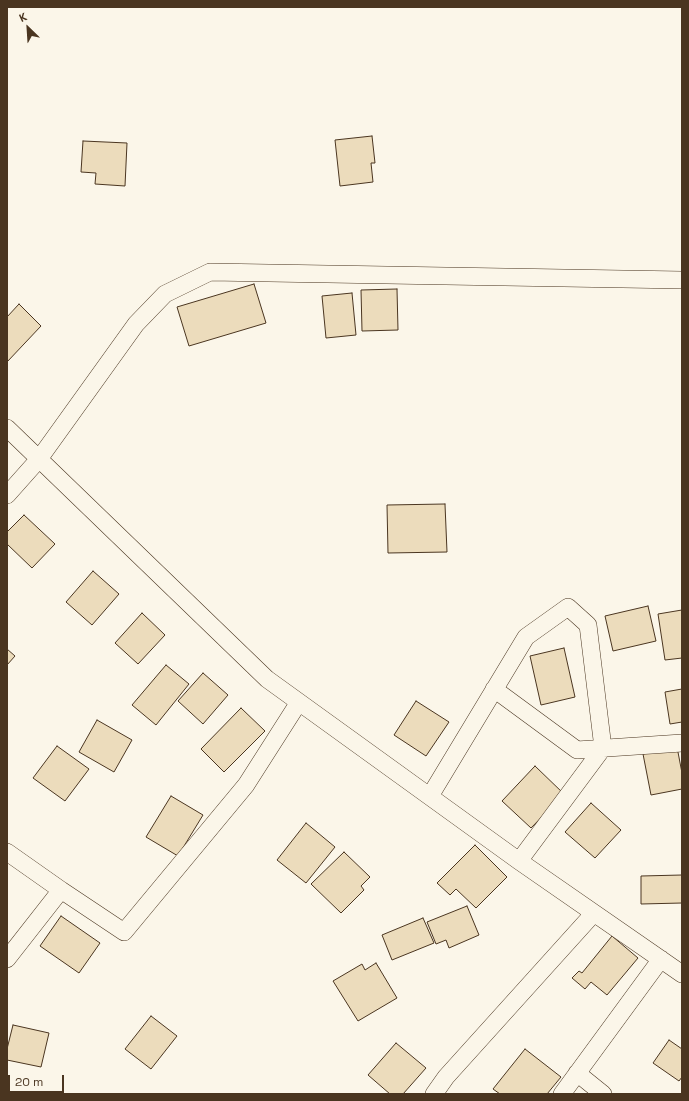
<!DOCTYPE html>
<html>
<head>
<meta charset="utf-8">
<style>
	body { margin:0 }
	#map { position:relative; width:689px; height:1101px; overflow:hidden; background:#fbf6e9; font-family:"Space Grotesk",sans-serif }
	canvas { display:block }
	.frame { position:absolute; inset:0; border:8px solid #4a3520; pointer-events:none }
	.north { position:absolute; left:8px; top:8px; width:40px; height:40px; -webkit-text-stroke:3px #fbf6e9; paint-order:stroke; rotate:335deg; font-size:11px; font-weight:700; line-height:16px; text-align:center; color:#4a3520 }
	.north::after { content:''; display:block; margin:auto; width:14px; height:18px; background:#4a3520; clip-path:polygon(50% 0,100% 100%,50% 72%,0 100%) }
	.scale { position:absolute; left:8px; top:1075px; width:56px; height:18px; box-sizing:border-box; border:2px solid #4a3520; border-top:0; padding-left:5px; font-size:12px; line-height:14px; white-space:nowrap; color:#4a3520; -webkit-text-stroke:3px #fbf6e9; paint-order:stroke }
</style>
</head>
<body>
<div id="map">
<canvas width="689" height="1101"></canvas>
<div class="frame"></div>
<div class="north">K</div>
<div class="scale">20 m</div>
</div>
<script>
const ctx = document.querySelector('canvas').getContext('2d');
ctx.lineJoin = 'round';
function fillPath(path, color) {
  ctx.fillStyle = color;
  ctx.fill(path, 'evenodd');
}
function shape(rows) {
  const path = new Path2D();
  for (const r of rows) {
    path.moveTo(r[0], r[1]);
    for (let i = 2; i < r.length; i += 2) path.lineTo(r[i], r[i + 1]);
  }
  return path;
}
function stroke(path, color, width, dash) {
  ctx.strokeStyle = color;
  ctx.lineWidth = width;
  ctx.lineCap = dash ? 'butt' : 'round';
  ctx.setLineDash(dash || []);
  ctx.stroke(path);
}
const building = shape([
	[372,136,375,163,371,163,373,182,340,186,335,140,372,136],
	[83,141,127,143,125,186,95,184,96,173,81,172,83,141],
	[254,284,266,323,189,346,177,307,254,284],
	[397,289,398,330,362,331,361,290,397,289],
	[352,293,356,335,326,338,322,296,352,293],
	[19,304,41,326,7,362,7,317,19,304],
	[445,504,447,552,388,553,387,505,445,504],
	[24,515,55,544,32,568,7,544,7,532,24,515],
	[93,571,119,594,92,625,66,602,93,571],
	[648,606,656,641,613,651,605,616,648,606],
	[682,610,682,658,665,660,658,614,682,610],
	[142,613,165,635,138,664,115,643,142,613],
	[564,648,575,697,541,705,530,656,564,648],
	[7,649,15,656,7,665,7,649],
	[166,665,189,684,156,725,132,705,166,665],
	[203,673,228,695,203,724,178,701,203,673],
	[682,689,682,722,670,724,665,692,682,689],
	[416,701,449,722,426,756,394,735,416,701],
	[241,708,265,731,224,772,201,749,241,708],
	[97,720,132,740,114,772,79,752,97,720],
	[57,746,89,769,65,801,33,778,57,746],
	[677,747,682,773,682,789,651,795,643,754,677,747],
	[535,766,564,794,531,828,502,801,535,766],
	[171,796,203,815,178,856,146,837,171,796],
	[591,803,621,830,595,858,565,832,591,803],
	[306,823,335,847,306,883,277,860,306,823],
	[475,845,507,877,476,908,456,889,450,895,437,883,475,845],
	[344,852,370,877,361,886,364,890,341,913,311,884,344,852],
	[682,875,682,903,641,904,641,876,682,875],
	[467,906,479,935,449,948,446,940,436,944,427,922,467,906],
	[61,916,100,943,79,973,40,946,61,916],
	[423,918,434,943,392,960,382,935,423,918],
	[612,936,638,958,607,995,591,982,585,989,572,978,579,971,582,973,612,936],
	[376,963,397,998,358,1021,333,981,362,964,365,970,376,963],
	[151,1016,177,1036,151,1069,125,1049,151,1016],
	[13,1025,49,1033,41,1067,7,1060,7,1049,13,1025],
	[669,1040,682,1049,682,1077,679,1081,653,1063,669,1040],
	[396,1043,426,1068,403,1094,390,1094,368,1075,396,1043],
	[525,1049,561,1077,547,1094,500,1094,493,1089,525,1049]
]);
fillPath(building, '#ecdcbc');
stroke(building, '#4a3520', 1);
const street = shape([
	[7,428,267,679,519,861,682,974],
	[7,495,39,459,136,324,165,294,210,272,682,280],
	[494,689,577,750,682,743],
	[430,796,526,637,568,607,588,625,603,748,519,861],
	[7,852,61,890],
	[7,959,61,890,124,932,246,785,299,702],
	[577,1073,603,1094],
	[434,1094,446,1077,594,913],
	[562,1094,661,959]
]);
stroke(street, '#4a3520', 18);
stroke(street, '#fbf6e9', 17);
</script>
</body>
</html>
